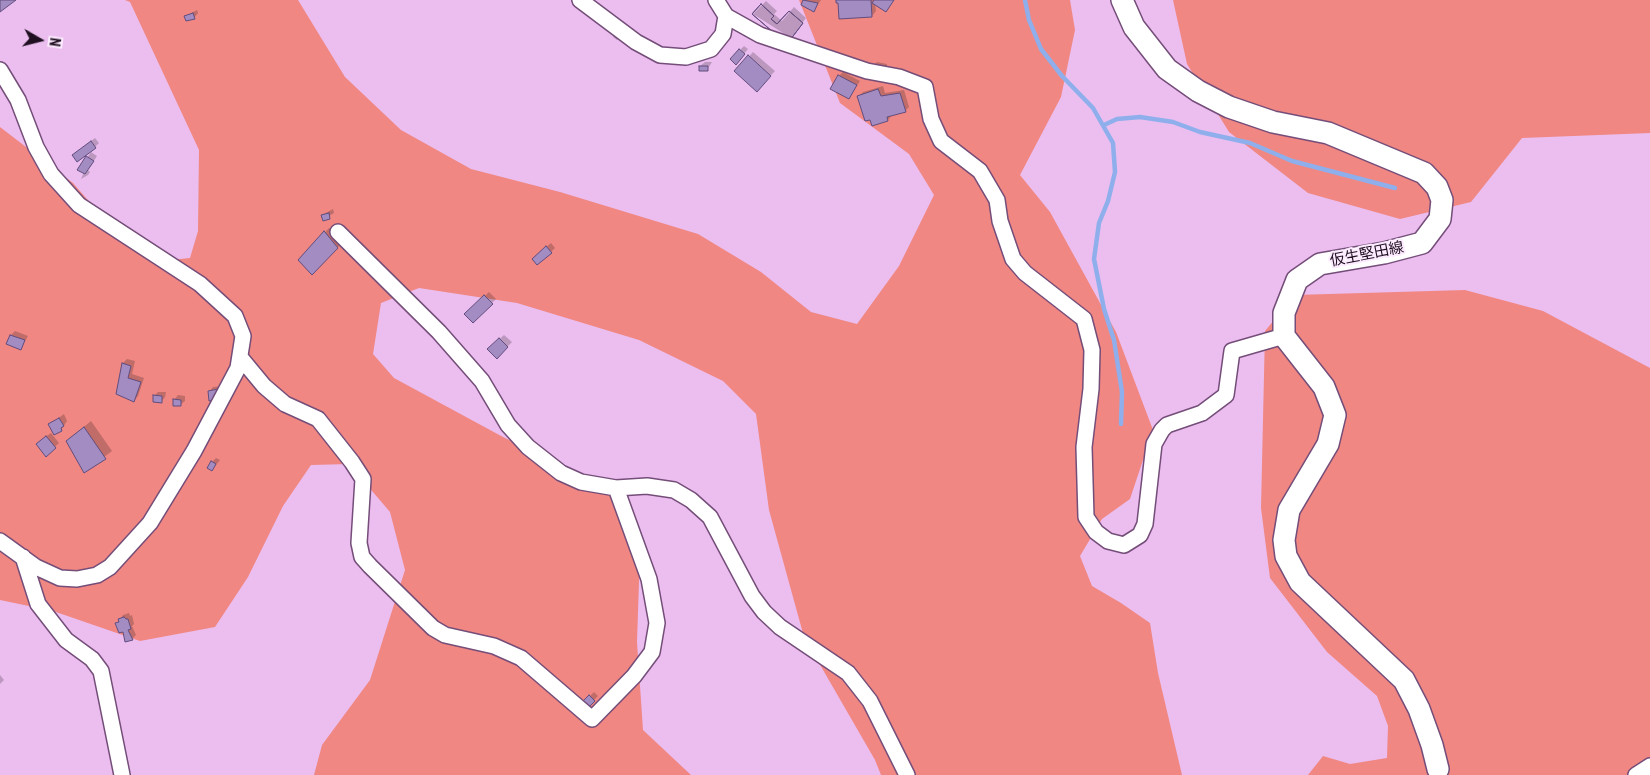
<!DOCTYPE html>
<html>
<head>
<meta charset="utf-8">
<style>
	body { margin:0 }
	#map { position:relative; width:1650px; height:775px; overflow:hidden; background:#ebbeef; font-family:"Roboto Condensed",sans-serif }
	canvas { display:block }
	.north { position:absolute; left:15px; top:15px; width:50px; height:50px; -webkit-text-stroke:4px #fceafe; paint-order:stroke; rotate:98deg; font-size:14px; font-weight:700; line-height:20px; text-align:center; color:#1f0f21 }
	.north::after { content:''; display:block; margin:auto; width:18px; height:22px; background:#1f0f21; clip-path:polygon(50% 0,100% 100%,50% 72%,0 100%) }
</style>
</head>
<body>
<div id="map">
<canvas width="1650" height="775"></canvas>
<div class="north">N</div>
</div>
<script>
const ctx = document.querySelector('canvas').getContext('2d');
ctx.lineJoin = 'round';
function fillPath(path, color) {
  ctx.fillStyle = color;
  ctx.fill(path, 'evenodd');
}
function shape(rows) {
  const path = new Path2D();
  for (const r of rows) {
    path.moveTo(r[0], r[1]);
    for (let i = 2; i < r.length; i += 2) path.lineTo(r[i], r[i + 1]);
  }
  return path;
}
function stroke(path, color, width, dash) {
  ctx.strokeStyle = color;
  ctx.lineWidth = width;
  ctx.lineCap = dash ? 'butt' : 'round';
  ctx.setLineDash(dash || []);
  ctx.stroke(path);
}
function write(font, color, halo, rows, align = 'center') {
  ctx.font = font + ' "Roboto Condensed","Noto Sans JP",sans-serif';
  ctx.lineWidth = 4;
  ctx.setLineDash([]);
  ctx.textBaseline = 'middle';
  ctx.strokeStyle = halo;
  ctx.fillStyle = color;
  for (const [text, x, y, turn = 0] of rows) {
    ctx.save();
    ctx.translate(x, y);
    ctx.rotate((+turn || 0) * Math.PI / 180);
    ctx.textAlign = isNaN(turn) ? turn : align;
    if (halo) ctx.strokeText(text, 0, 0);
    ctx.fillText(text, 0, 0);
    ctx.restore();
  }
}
fillPath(shape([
	[125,0,298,0,345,77,401,130,471,169,560,192,698,234,761,272,811,312,857,324,899,266,934,195,909,154,840,103,799,0,1070,0,1075,30,1061,97,1020,175,1050,212,1116,332,1153,430,1130,499,1102,519,1080,556,1092,586,1121,603,1150,623,1158,673,1182,775,881,775,875,760,804,637,769,510,756,414,723,381,639,340,517,303,419,288,381,303,373,354,394,378,503,437,612,489,640,552,637,642,643,730,691,775,314,775,322,745,370,680,405,570,390,512,349,464,311,465,283,506,248,577,215,627,140,641,53,611,0,600,0,127,73,183,114,230,161,261,190,258,198,231,199,150,130,2],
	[1173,0,1650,0,1650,133,1522,138,1471,202,1400,219,1308,193,1229,132,1187,64],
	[1465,290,1543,311,1650,368,1650,775,1308,775,1323,756,1350,764,1387,758,1388,726,1377,696,1327,652,1270,578,1261,508,1265,331,1295,295]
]), '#f08782');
fillPath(shape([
	[804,0,821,0,814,10,802,5],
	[838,0,894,0,886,11,875,4,876,11,872,16],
	[766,1,777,11,774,14,782,21,794,7,806,18,791,38,753,14],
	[197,10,198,13,194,18,186,16],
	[624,23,629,26,617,40,613,37],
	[744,46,748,49,740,59,740,50],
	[753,52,775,71,757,90,736,71],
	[705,62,712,62,707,70,700,66],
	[877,62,887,64,887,66,883,70,873,66],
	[843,72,860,81,849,98,839,76],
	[883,86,885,93,904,90,909,107,905,111,892,115,888,120,859,96,863,92],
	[95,138,99,143,95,147,78,151],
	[91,152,97,156,88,170,90,172,88,175,81,179,84,172,79,169],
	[333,209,334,213,324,219,322,215],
	[329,228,342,243,312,273,299,260],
	[551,243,555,248,551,252,537,255],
	[489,292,496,299,473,322,466,314],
	[15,331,28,336,21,348,11,335],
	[504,335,512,342,497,357,489,349],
	[127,359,135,361,132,374,144,378,138,396,134,401,118,393,123,363],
	[222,386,219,398,209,392,213,387],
	[158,392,166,392,165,397,161,402,154,396],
	[178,395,185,396,185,401,180,405,174,400],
	[64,414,67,421,61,430,49,425],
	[91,421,112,451,84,472,67,441],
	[51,433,59,443,46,455,41,440],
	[216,458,220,460,212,470,212,462],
	[129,613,130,616,132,615,134,624,132,626,136,635,132,639,117,624,123,615],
	[0,675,4,680,0,684],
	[594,692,598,696,589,705,585,701]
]), '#0003');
stroke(shape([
	[1025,0,1029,20,1041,49,1062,76,1093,108,1113,143,1115,172,1108,201,1099,223,1094,259,1104,309,1114,340,1122,392,1121,424],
	[1104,125,1117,119,1140,117,1173,122,1200,132,1250,143,1292,161,1395,188]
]), '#8fafec', 4.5);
const building = shape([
	[0,0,16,0,0,12,0,0],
	[803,0,818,3,814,12,801,5,803,0],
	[836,0,871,0,872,17,839,19,838,3,836,3,836,0],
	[874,0,894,0,886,12,872,3,874,0],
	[761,4,774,16,771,19,777,24,789,11,803,23,787,44,752,14,761,4],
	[761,4,774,16,771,19,777,24,789,11,803,23,787,44,752,14,761,4],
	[193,13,195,19,186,21,184,16,193,13],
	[739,49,745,54,736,65,730,59,739,49],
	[748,55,771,76,757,92,734,71,748,55],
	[699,66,708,66,708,71,699,71,699,66],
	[838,75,857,85,849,99,830,89,838,75],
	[878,89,881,96,900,93,906,112,887,117,888,121,872,126,870,120,865,121,857,96,878,89],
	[91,141,96,148,77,162,72,155,91,141],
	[86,156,94,161,85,174,77,170,86,156],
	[329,213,330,219,323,221,321,215,329,213],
	[324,231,338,248,312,275,298,260,324,231],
	[546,246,552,253,537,265,532,259,546,246],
	[484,295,493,304,473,323,464,314,484,295],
	[10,335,25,340,21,350,6,344,10,335],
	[499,338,508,347,497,359,487,349,499,338],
	[122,363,131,366,128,378,141,382,134,402,116,394,122,363],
	[218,389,220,399,209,401,208,391,218,389],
	[153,395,162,396,162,403,153,402,153,395],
	[173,399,181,400,181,406,173,406,173,399],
	[59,418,64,426,61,428,62,431,54,435,48,424,59,418],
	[84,427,106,459,84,473,66,441,84,427],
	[46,436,56,448,46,457,36,444,46,436],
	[211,461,216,464,212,471,207,468,211,461],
	[124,617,126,619,128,619,131,629,128,630,133,640,125,642,123,632,119,633,115,623,119,622,118,619,124,617],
	[589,695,595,701,589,707,583,701,589,695]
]);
fillPath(building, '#a28cc2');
stroke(building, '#624d7e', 1);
const minor = shape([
	[580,0,636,42,660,55,686,57,711,49,723,34,726,16],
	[716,0,726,16,760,35,867,71,899,77,925,87,931,119,941,141,980,171,997,200,1000,221,1013,259,1025,273,1084,319,1092,350,1091,389,1084,447,1086,517,1096,532,1108,541,1124,545,1140,535,1145,524,1154,444,1162,430,1167,425,1202,413,1226,395,1232,351,1284,336],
	[0,70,18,100,36,147,51,174,79,205,200,284,235,316,243,336,238,368,194,451,150,523,110,567,97,575,77,579,60,578,36,567,0,541],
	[338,232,439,332,482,381,508,425,528,447,561,473,581,482,616,488,647,486,674,490,691,500,710,517,752,596,764,612,780,627,848,673,870,701,907,775],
	[240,357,264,386,285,404,318,419,352,462,363,479,359,543,362,557,370,566,433,628,445,635,494,646,521,658,592,719,634,676,652,652,657,623,649,579,616,488],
	[23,557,38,604,66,640,92,659,101,671,122,775],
	[1636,775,1650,766]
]);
const secondary = shape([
	[1122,0,1134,27,1167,69,1198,91,1229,107,1273,122,1328,133,1424,173,1437,187,1442,200,1440,219,1422,243,1384,253,1320,264,1297,280,1284,313,1284,336,1324,387,1335,415,1328,444,1289,510,1284,540,1286,556,1300,582,1404,680,1419,709,1432,745,1438,769]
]);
stroke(minor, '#744d79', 18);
stroke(secondary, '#744d79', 24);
stroke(minor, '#fff', 15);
stroke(secondary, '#fff', 21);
write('15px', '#1f0f21', '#fceafe', [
	["仮生堅田線",1367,255,-11]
]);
</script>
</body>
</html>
